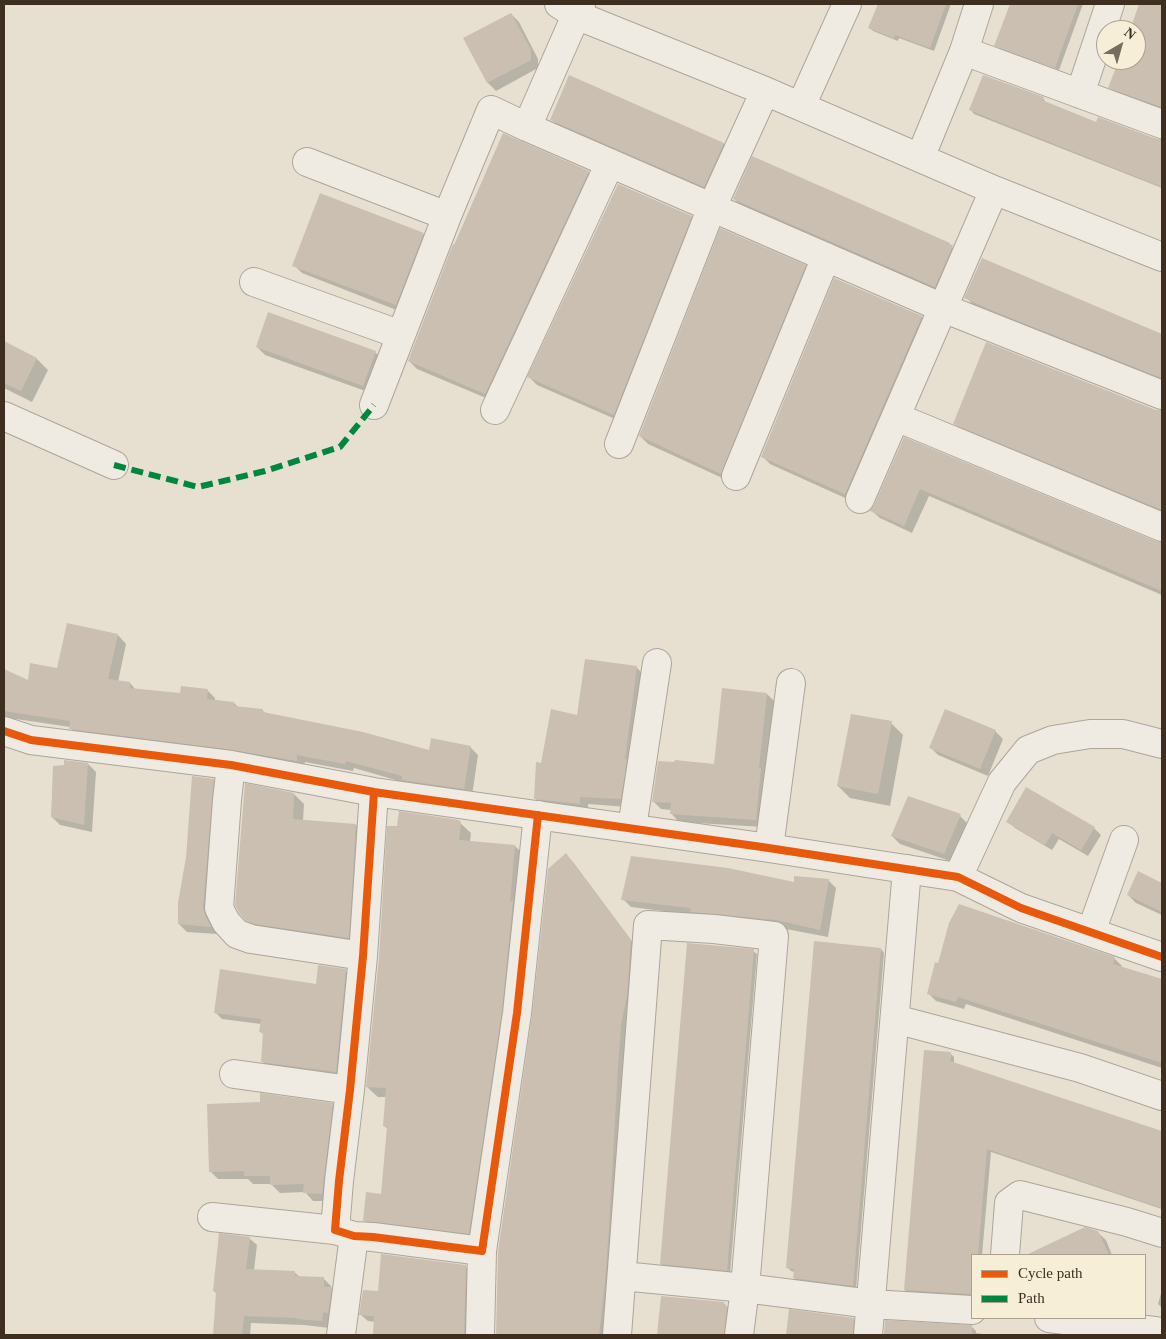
<!DOCTYPE html>
<html>
<head>
<meta charset="utf-8">
<style>
	body { margin:0 }
	#map { position:relative; width:1166px; height:1339px; overflow:hidden; background:#e7e0d1; font-family:"Times New Roman",serif }
	canvas { display:block }
	.frame { position:absolute; inset:0; border:5px solid #3d2e20; pointer-events:none }
	.legend { position:absolute; left:971px; top:1254px; width:175px; height:65px; box-sizing:border-box; background:#f7eed8; border:1px solid #ada18e; margin:0; padding:6px 9px; list-style:none; font-size:15px; color:#3d2e20 }
	.legend li { display:flex; align-items:center; gap:10px; height:25px }
	.legend b { width:25px; border:1px solid #ada18e }
	.north { position:absolute; left:1096px; top:20px; width:50px; height:50px; box-sizing:border-box; background:#f7eed8; border:1px solid #ada18e; border-radius:50%; rotate:38deg; font-size:14px; font-weight:700; line-height:20px; text-align:center; color:#3d2e20 }
	.north::after { content:''; display:block; margin:auto; width:18px; height:22px; background:#786c5e; clip-path:polygon(50% 0,100% 100%,50% 72%,0 100%) }
</style>
</head>
<body>
<div id="map">
<canvas width="1166" height="1339"></canvas>
<div class="frame"></div>
<ul class="legend">
<li><b style="height:6px;background:#e8590c"></b>Cycle path</li>
<li><b style="height:6px;background:#00873e"></b>Path</li>
</ul>
<div class="north">N</div>
</div>
<script>
const ctx = document.querySelector('canvas').getContext('2d');
ctx.lineJoin = 'round';
function fillPath(path, color) {
  ctx.fillStyle = color;
  ctx.fill(path, 'evenodd');
}
function shape(rows) {
  const path = new Path2D();
  for (const r of rows) {
    path.moveTo(r[0], r[1]);
    for (let i = 2; i < r.length; i += 2) path.lineTo(r[i], r[i + 1]);
  }
  return path;
}
function stroke(path, color, width, dash) {
  ctx.strokeStyle = color;
  ctx.lineWidth = width;
  ctx.lineCap = dash ? 'butt' : 'round';
  ctx.setLineDash(dash || []);
  ctx.stroke(path);
}
fillPath(shape([
	[878,4,951,4,934,51,899,38,898,41,873,31,870,28],
	[1011,4,1083,4,1059,70,1000,49,996,45],
	[1141,4,1162,4,1162,109,1114,91,1110,87,1120,60,1136,60,1136,30,1131,30],
	[511,14,519,22,538,59,538,68,496,91,488,83,465,38],
	[1043,98,1046,103,1096,124,1162,140,1162,188,974,114,971,110],
	[552,120,724,144,732,152,712,194,560,128],
	[588,172,596,180,493,401,417,369,409,361],
	[734,199,949,244,960,255,943,295,742,207],
	[691,217,699,225,622,422,537,385,529,377],
	[423,234,431,242,404,313,302,273,294,265],
	[982,259,1162,336,1162,382,974,306,966,297],
	[805,266,813,274,729,481,648,444,640,436],
	[835,279,922,317,930,325,854,502,770,464,762,456],
	[4,342,37,359,48,370,32,402,4,388],
	[257,347,375,352,383,360,371,393,265,355],
	[1156,411,1162,412,1162,514,962,431,954,423],
	[905,439,1156,543,1162,544,1162,595,929,496,912,533,880,518,872,511],
	[118,635,126,644,118,682,130,683,136,690,181,695,207,690,215,698,215,701,234,703,239,708,263,711,267,714,430,752,470,747,478,755,472,796,412,788,406,783,354,768,353,771,305,762,304,769,78,737,70,727,16,719,14,724,4,726,4,670,29,681,58,669],
	[636,667,644,675,628,807,588,804,588,811,543,807,535,798,542,764,578,716],
	[767,694,775,702,764,827,679,822,671,813,671,810,661,809,653,801,715,766],
	[891,723,903,735,890,806,850,798,838,786],
	[995,731,1003,739,988,776,938,755,930,747],
	[88,764,96,772,92,832,60,825,52,817,65,766],
	[213,780,221,788,213,924,218,934,187,932,179,924],
	[294,794,304,804,303,821,356,825,366,835,358,947,257,930,247,920],
	[960,816,968,824,953,862,900,844,892,836],
	[458,821,471,833,470,842,515,846,525,856,479,1243,375,1231,365,1220,382,1195,388,1129,384,1126,387,1097,378,1097,367,1087],
	[1008,821,1094,828,1101,835,1088,856,1059,839,1052,850,1015,828],
	[566,855,573,862,637,948,606,1335,497,1335,499,1252],
	[1139,873,1162,884,1162,915,1136,903,1128,895],
	[828,880,836,888,828,937,765,925,695,915,631,907,623,899],
	[881,949,884,953,856,1289,798,1282,794,1278,795,1272,791,1271,787,1267],
	[753,951,757,954,730,1274,665,1267,661,1264],
	[1114,958,1122,966,1121,968,1162,980,1162,1068,966,1004,964,1009,936,1001,928,993],
	[345,970,352,977,342,1078,269,1068,263,1062,264,1035,260,1031,261,1024,222,1019,216,1013,317,986],
	[951,1054,954,1057,954,1063,1162,1132,1162,1209,991,1152,982,1255,972,1255,972,1298,909,1294,905,1290],
	[332,1105,340,1113,330,1201,313,1201,305,1192,280,1193,271,1184,253,1184,248,1179,218,1179,210,1171],
	[1097,1232,1106,1240,1112,1255,1044,1255,1042,1249],
	[249,1238,257,1245,254,1270,294,1272,300,1277,324,1279,331,1286,331,1289,338,1296,329,1328,304,1325,251,1323,250,1335,214,1335,217,1294,214,1291],
	[465,1266,472,1273,471,1335,374,1335,375,1322,368,1321,361,1315,379,1292],
	[1162,1290,1162,1308,1158,1304],
	[662,1297,724,1303,730,1311,727,1335,658,1335],
	[790,1311,853,1319,857,1323,856,1335,787,1335],
	[886,1322,972,1327,976,1331,976,1333,990,1335,885,1335]
]), '#0003');
fillPath(shape([
	[878,4,946,4,930,48,895,35,894,38,868,28],
	[1010,4,1078,4,1055,68,994,46],
	[1139,4,1162,4,1162,107,1108,88,1119,60,1136,60,1136,30,1130,30],
	[511,13,531,50,531,60,487,83,463,38],
	[569,75,724,143,704,187,550,120],
	[983,75,1044,97,1042,100,1096,122,1098,117,1157,139,1162,139,1162,187,969,110],
	[503,133,589,171,485,394,408,361,453,244,454,245],
	[752,156,950,243,949,244,953,245,935,287,733,199],
	[618,184,692,216,614,415,527,377],
	[320,193,424,233,396,305,292,266],
	[720,228,806,265,721,474,639,436],
	[982,258,1162,334,1162,378,998,313,964,298],
	[834,278,922,316,845,494,761,457],
	[268,312,376,351,363,386,256,347],
	[4,341,37,358,21,391,4,383],
	[986,342,1156,410,1162,410,1162,510,953,424],
	[904,437,1156,541,1162,542,1162,591,920,489,904,526,870,511,874,505],
	[67,623,118,634,108,679,130,682,130,688,180,693,181,686,208,689,207,699,234,702,234,706,263,709,263,712,363,732,429,750,431,738,471,746,464,789,402,780,402,776,346,761,345,764,297,755,297,761,233,750,69,729,70,721,4,711,4,669,28,680,30,663,57,668],
	[585,659,637,666,625,759,627,759,621,799,580,797,580,804,534,799,536,762,541,763,551,709,577,715],
	[722,688,767,693,759,768,761,768,756,820,670,814,671,803,652,802,658,761,674,762,675,760,714,764],
	[945,709,996,730,980,769,929,748],
	[851,714,892,721,878,794,837,786],
	[64,760,88,763,84,825,51,817,53,766,64,765],
	[192,776,214,779,203,907,205,915,211,927,178,924,178,903,186,857],
	[245,783,294,793,293,819,356,824,349,938,255,924,246,921,239,913,235,905],
	[1026,787,1095,827,1081,850,1052,833,1045,845,1006,822],
	[908,796,961,814,944,854,891,836],
	[399,811,459,820,461,822,459,840,515,845,510,902,513,900,502,1011,469,1234,363,1221,366,1192,381,1194,387,1127,383,1126,386,1088,366,1087,379,957,387,826,397,826],
	[566,853,631,940,627,995,621,1025,618,1066,609,1228,605,1281,599,1335,496,1335,498,1252,532,1015,548,869],
	[631,856,728,868,794,882,794,876,829,879,820,930,776,920,690,912,691,908,621,900],
	[1138,871,1162,883,1162,912,1127,895],
	[959,904,1115,957,1113,964,1162,979,1162,1063,958,997,956,1002,927,994,935,962,938,963,949,923],
	[814,941,881,948,853,1286,793,1278,794,1269,786,1268],
	[687,943,754,949,727,1271,660,1264],
	[318,965,346,969,336,1072,261,1062,263,1033,259,1032,261,1019,214,1013,220,969,316,984],
	[924,1050,951,1052,950,1061,1162,1131,1162,1208,987,1149,978,1255,972,1255,972,1294,904,1290],
	[260,1093,333,1103,322,1194,303,1193,304,1184,270,1185,270,1176,244,1176,244,1171,209,1172,207,1104,260,1102],
	[1085,1227,1098,1231,1109,1255,1026,1255],
	[219,1233,250,1237,246,1269,295,1271,295,1276,324,1277,324,1287,332,1287,328,1313,323,1312,322,1321,297,1319,297,1318,244,1316,242,1335,213,1335,216,1292,213,1291],
	[381,1254,466,1265,464,1335,373,1335,374,1316,359,1315,363,1290,378,1291],
	[661,1296,724,1302,724,1305,727,1306,724,1335,657,1335],
	[789,1309,854,1318,853,1335,786,1335],
	[885,1320,972,1325,972,1335,884,1335]
]), '#cbbfb2');
const minor = shape([
	[559,4,576,15,765,91,994,190,1162,257],
	[964,51,1162,124],
	[1080,94,1110,4],
	[801,106,847,4],
	[527,127,943,308,1162,395],
	[920,158,964,51,979,4],
	[307,162,447,216],
	[254,282,401,335],
	[374,405,447,216,491,110,527,127,581,4],
	[495,410,610,163],
	[4,416,114,465],
	[896,417,1162,527],
	[619,444,712,207,765,91],
	[736,476,826,257],
	[860,499,994,190],
	[4,731,31,740,231,765,374,792,762,847,958,877,1021,908,1162,957],
	[231,765,227,800,219,908,226,922,237,934,251,939,363,956],
	[374,792,363,956,350,1090,339,1181,335,1230,354,1236,373,1237,482,1251,517,1013,538,815],
	[632,828,657,663],
	[769,848,791,683],
	[958,877,1002,782,1028,750,1053,740,1090,734,1123,734,1162,744],
	[1091,932,1124,840],
	[895,1019,1080,1068,1162,1096],
	[234,1074,350,1090],
	[212,1217,335,1230],
	[1005,1255,1009,1203,1020,1195,1127,1222,1162,1233],
	[622,1276,745,1288,871,1304,972,1310],
	[1049,1318,1162,1332],
	[341,1335,354,1236],
	[480,1335,482,1251],
	[617,1335,648,925,714,929,774,936,745,1288,739,1335],
	[868,1335,907,869]
]);
stroke(minor, '#ada599', 30);
stroke(minor, '#efebe3', 28);
stroke(shape([
	[114,465,198,487,265,471,340,447,374,405]
]), '#00873e', 6, [12, 6]);
stroke(shape([
	[4,731,31,740,231,765,374,792,762,847,958,877,1021,908,1162,957],
	[374,792,363,956,350,1090,339,1181,335,1230,354,1236,373,1237,482,1251,517,1013,538,815]
]), '#e8590c', 8);
</script>
</body>
</html>
